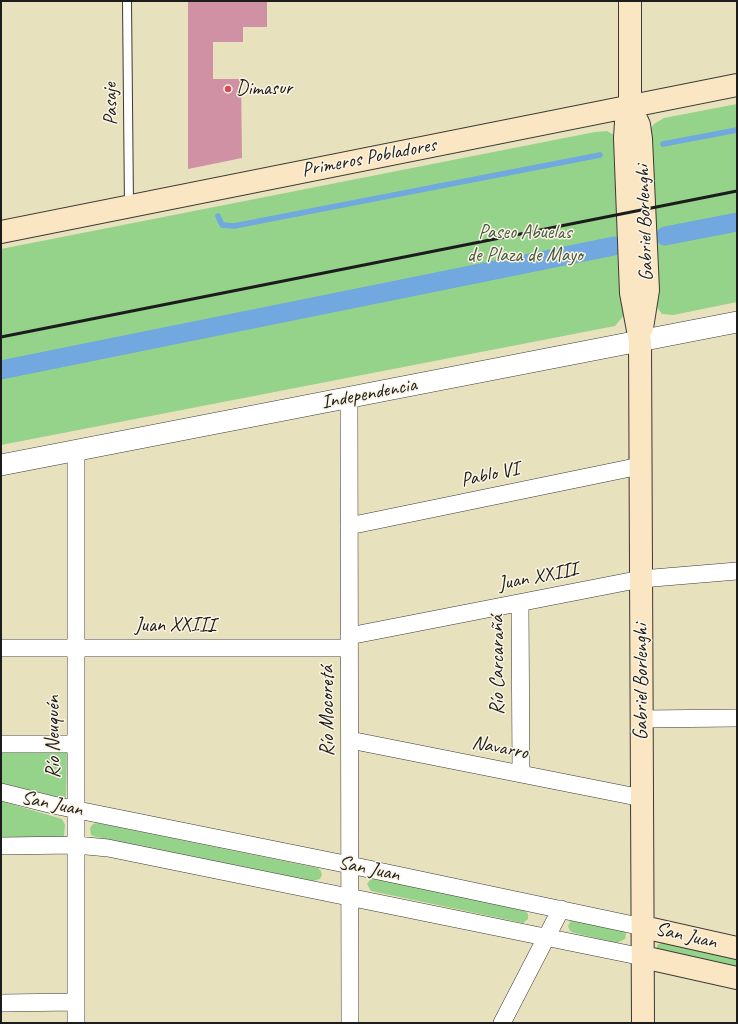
<!DOCTYPE html>
<html>
<head>
<meta charset="utf-8">
<style>
	body { margin:0 }
	#map { position:relative; width:738px; height:1024px; overflow:hidden; background:#e8e1be; font-family:Caveat,sans-serif }
	canvas { display:block }
	.frame { position:absolute; inset:0; border:2px solid #1c1c1c; pointer-events:none }
</style>
</head>
<body>
<div id="map">
<canvas width="738" height="1024"></canvas>
<div class="frame"></div>
</div>
<script>
const ctx = document.querySelector('canvas').getContext('2d');
ctx.lineJoin = 'round';
function fillPath(path, color) {
  ctx.fillStyle = color;
  ctx.fill(path, 'evenodd');
}
function shape(rows) {
  const path = new Path2D();
  for (const r of rows) {
    path.moveTo(r[0], r[1]);
    for (let i = 2; i < r.length; i += 2) path.lineTo(r[i], r[i + 1]);
  }
  return path;
}
function stroke(path, color, width, dash) {
  ctx.strokeStyle = color;
  ctx.lineWidth = width;
  ctx.lineCap = dash ? 'butt' : 'round';
  ctx.setLineDash(dash || []);
  ctx.stroke(path);
}
function write(font, color, halo, rows, align = 'center') {
  ctx.font = font + ' Caveat,sans-serif';
  ctx.lineWidth = 3;
  ctx.setLineDash([]);
  ctx.textBaseline = 'middle';
  ctx.strokeStyle = halo;
  ctx.fillStyle = color;
  for (const [text, x, y, turn = 0] of rows) {
    ctx.save();
    ctx.translate(x, y);
    ctx.rotate((+turn || 0) * Math.PI / 180);
    ctx.textAlign = isNaN(turn) ? turn : align;
    if (halo) ctx.strokeText(text, 0, 0);
    ctx.fillText(text, 0, 0);
    ctx.restore();
  }
}
fillPath(shape([
	[737,104,737,302,673,315,662,314,655,305,649,134,651,128,654,124,664,118],
	[607,131,616,136,625,314,615,326,1,445,1,249,595,132],
	[67,752,66,799,1,783,1,753],
	[1,801,62,819,65,825,64,836,63,838,1,839],
	[97,823,318,868,321,871,322,875,320,879,313,881,96,837,91,835,90,828,93,824],
	[374,878,525,911,528,914,528,919,523,923,371,891,367,884,370,880],
	[571,920,624,930,626,934,625,939,617,943,574,933,570,931,568,926],
	[663,942,737,958,737,971,657,950,657,945]
]), '#94d389');
stroke(shape([
	[663,144,737,130],
	[218,216,222,225,234,226,600,155]
]), '#70a8df', 5.5);
stroke(shape([
	[665,236,737,222],
	[1,370,614,246]
]), '#70a8df', 19);
fillPath(shape([
	[188,1,267,1,267,27,243,27,243,42,213,42,213,79,241,79,242,158,188,169]
]), '#d091a5');
const service = shape([
	[127,1,129,206]
]);
const minor = shape([
	[349,398,350,1023],
	[349,526,640,466],
	[520,603,521,774],
	[349,636,641,579,737,571],
	[1,648,349,648],
	[642,719,737,718],
	[350,740,642,798],
	[1,744,76,744],
	[1,792,53,805,350,865,643,927],
	[1,846,76,845,108,848,643,957],
	[1,1003,76,1002],
	[76,1023,76,452],
	[502,1023,561,909]
]);
const tertiary = shape([
	[1,465,737,322]
]);
const secondary = shape([
	[630,1,630,106,626,122,625,138,631,293,640,341,643,1023],
	[630,106,639,125,641,139,648,290,642,328],
	[1,232,737,85],
	[643,927,737,948],
	[643,957,737,978]
]);
stroke(service, '#3b3a34', 10);
stroke(minor, '#3b3a34', 18);
stroke(tertiary, '#3b3a34', 22);
stroke(secondary, '#3b3a34', 24);
stroke(service, '#fff', 8);
stroke(minor, '#fff', 17);
stroke(tertiary, '#fff', 21);
stroke(secondary, '#fbe6c3', 22);
stroke(shape([
	[1,337,737,191]
]), '#1c1c1c', 3);
for (const [x, y, r, color] of [
	[228,89,4,"#d1495b"]
]) {
  const dot = new Path2D();
  dot.arc(x, y, r, 0, 2 * Math.PI);
  ctx.fillStyle = color;
  ctx.fill(dot);
  stroke(dot, '#fcf5e5', 1.5);
}
write('20px', '#1c1c1c', '#fcf5e5', [
	["Dimasur",236,89]
], 'left');
write('20px', '#1c1c1c', '#fcf5e5', [
	["Pasaje",111,104,-91],
	["Primeros Pobladores",369,158,-11],
	["Gabriel Borlenghi",645,223,-92],
	["Independencia",369,394,-11],
	["Pablo VI",490,475,-12],
	["Juan XXIII",538,577,-11],
	["Juan XXIII",175,626],
	["Río Carcarañá",498,665,-90],
	["Gabriel Borlenghi",642,682,-90],
	["Río Mocoretá",328,711,-90],
	["Río Neuquén",54,737,-90],
	["Navarro",500,748,11],
	["San Juan",52,804,12],
	["San Juan",369,869,12],
	["San Juan",686,936,13]
]);
write('20px', '#465c42', '#fcf5e5', [
	["Paseo Abuelas",525,233],
	["de Plaza de Mayo",525,256]
]);
</script>
</body>
</html>
